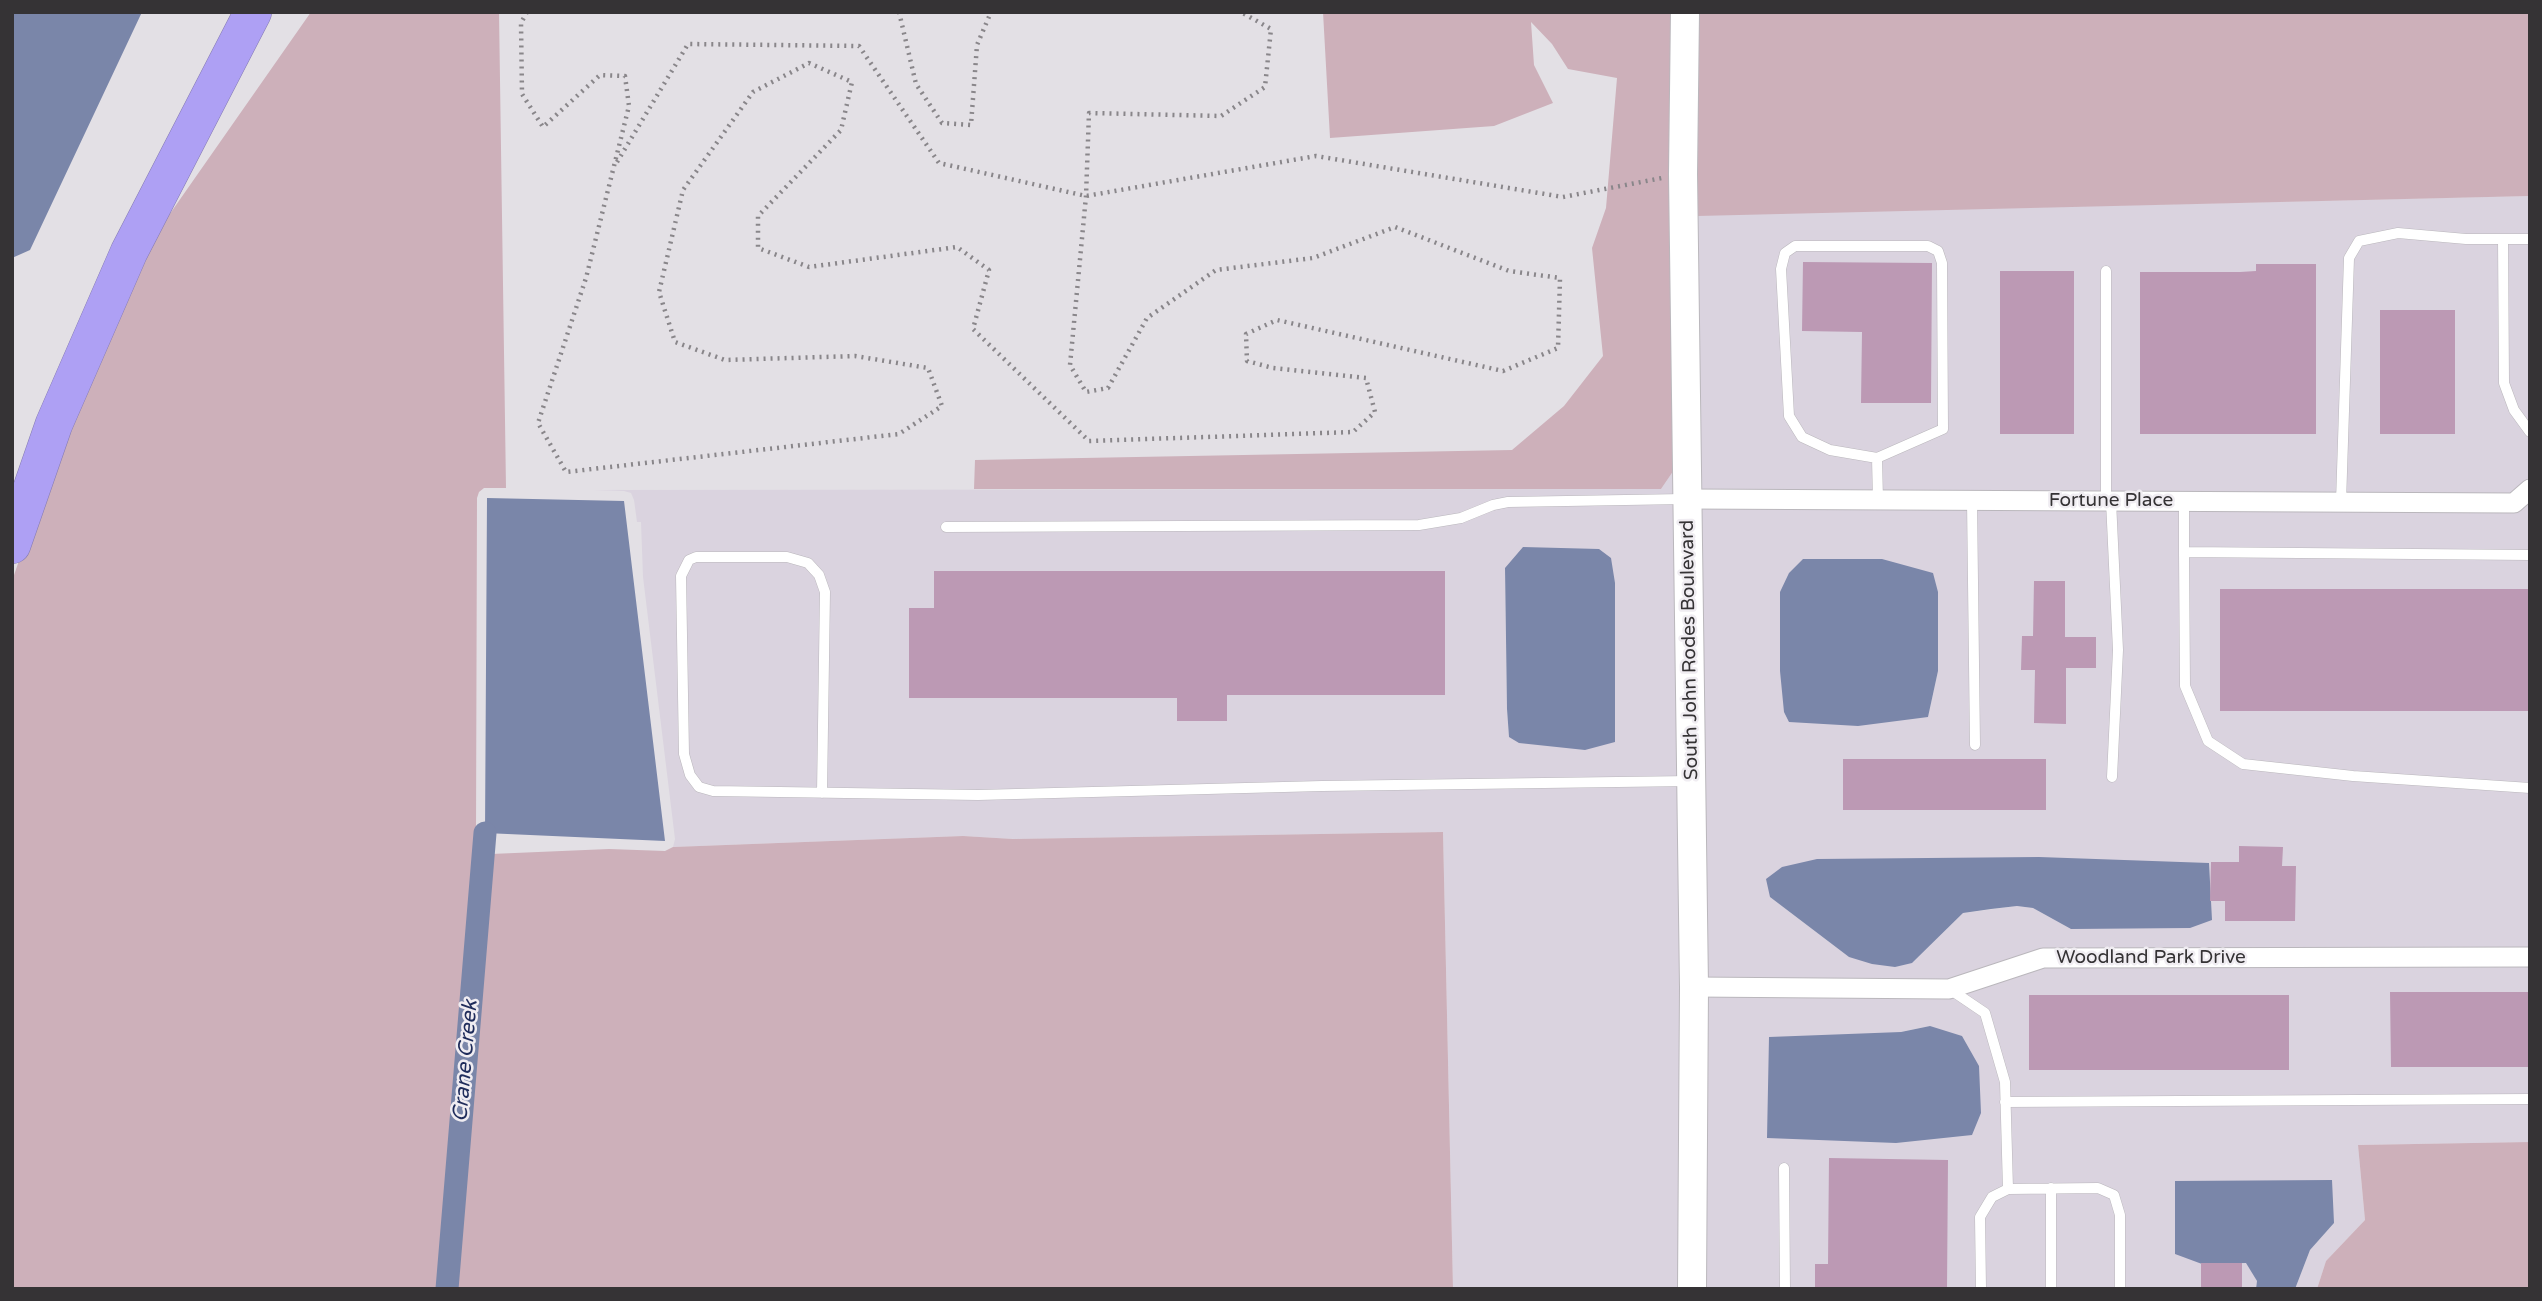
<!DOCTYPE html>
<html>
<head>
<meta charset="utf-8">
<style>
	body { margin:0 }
	#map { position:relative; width:2542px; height:1301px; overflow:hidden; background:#e3e0e5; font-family:"Varela Round",sans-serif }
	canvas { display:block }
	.frame { position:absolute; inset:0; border:14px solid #353335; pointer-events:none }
</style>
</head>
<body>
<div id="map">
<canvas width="2542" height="1301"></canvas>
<div class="frame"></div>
</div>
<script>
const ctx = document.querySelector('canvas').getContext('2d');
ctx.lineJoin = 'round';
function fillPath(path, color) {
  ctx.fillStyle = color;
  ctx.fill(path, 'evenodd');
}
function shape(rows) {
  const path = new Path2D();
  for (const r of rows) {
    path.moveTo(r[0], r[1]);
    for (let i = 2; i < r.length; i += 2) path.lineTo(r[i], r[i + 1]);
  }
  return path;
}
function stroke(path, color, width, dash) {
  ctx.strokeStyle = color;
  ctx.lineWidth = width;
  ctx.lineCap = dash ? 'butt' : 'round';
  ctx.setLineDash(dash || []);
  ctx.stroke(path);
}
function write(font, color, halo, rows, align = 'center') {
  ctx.font = font + ' "Varela Round",sans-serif';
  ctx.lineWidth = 5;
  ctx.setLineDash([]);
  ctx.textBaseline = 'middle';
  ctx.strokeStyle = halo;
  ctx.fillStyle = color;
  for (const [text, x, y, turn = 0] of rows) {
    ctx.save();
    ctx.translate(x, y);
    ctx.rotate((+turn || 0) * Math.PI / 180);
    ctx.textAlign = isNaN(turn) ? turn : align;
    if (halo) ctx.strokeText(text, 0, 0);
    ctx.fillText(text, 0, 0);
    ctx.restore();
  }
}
fillPath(shape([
	[2530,196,2530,1142,2358,1145,2365,1220,2326,1261,2317,1289,2295,1289,2310,1250,2334,1223,2202,1264,2247,1263,2257,1281,2256,1289,1703,1289,1697,215],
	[1938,592,1938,671,1928,717,1780,671],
	[2209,863,2071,929,2033,908,2017,906,1963,913,1912,963,1849,957,1770,897],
	[1930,1026,1972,1135,1901,1032],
	[1676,467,1682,987,1681,1289,1453,1289,1443,832,1013,839,963,836,673,847,675,839,643,577,641,522,637,522,634,500,631,493,624,491,593,490,1661,489],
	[1505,568,1615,583,1614,742,1509,737,1507,709]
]), '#dad3df');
fillPath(shape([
	[311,12,499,12,506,488,484,488,479,492,477,498,476,833,479,842,491,845,491,854,609,849,665,851,673,847,963,836,1013,839,1443,832,1453,1289,12,1289,12,581,64,429,139,258],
	[1323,12,1673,12,1676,467,1661,489,974,489,975,460,1512,450,1564,406,1603,356,1592,248,1606,208,1617,78,1568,69,1552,44,1531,22,1534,65,1553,103,1494,126,1330,138],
	[1696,12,2530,12,2530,196,1697,216,1694,174],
	[2530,1142,2530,1289,2317,1289,2326,1261,2365,1220,2358,1145]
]), '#cdb0ba');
fillPath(shape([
	[12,12,142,12,30,250,12,258],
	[487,498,624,501,665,841,485,833],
	[1523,547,1599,549,1611,558,1615,583,1615,742,1585,750,1519,743,1509,737,1507,709,1505,568],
	[1803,559,1882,559,1933,573,1938,592,1938,671,1928,717,1858,726,1789,722,1784,712,1780,671,1780,592,1789,573],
	[2039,857,2209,863,2212,920,2190,928,2071,929,2033,908,2017,906,1991,909,1963,913,1912,963,1895,967,1872,964,1849,957,1770,897,1766,879,1782,867,1817,859],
	[1930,1026,1962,1036,1979,1066,1981,1113,1972,1135,1896,1143,1767,1138,1769,1037,1901,1032],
	[2332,1180,2334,1223,2310,1250,2295,1289,2256,1289,2257,1281,2246,1263,2202,1264,2175,1254,2175,1181]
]), '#7a86a9');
stroke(shape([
	[447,1289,485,833]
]), '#7a86a9', 23);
fillPath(shape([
	[1803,262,1932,263,1931,403,1861,403,1862,332,1802,331],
	[2256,264,2316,264,2316,434,2140,434,2140,272,2240,272,2256,271],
	[2000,271,2074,271,2074,434,2000,434],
	[2380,310,2455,310,2455,434,2380,434],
	[934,571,1445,571,1445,695,1227,695,1227,721,1177,721,1177,698,909,698,909,608,934,608],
	[2034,581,2065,581,2065,637,2096,637,2096,668,2066,668,2066,724,2034,723,2035,670,2021,670,2022,636,2033,636],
	[2220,589,2530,589,2530,711,2220,711],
	[1843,759,2046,759,2046,810,1843,810],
	[2239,846,2283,847,2282,866,2296,866,2295,921,2225,921,2225,901,2210,901,2211,862,2239,862],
	[2390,992,2530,992,2530,1067,2391,1067],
	[2029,995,2289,995,2289,1070,2029,1070],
	[1829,1158,1948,1160,1947,1289,1815,1289,1815,1264,1828,1264],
	[2201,1263,2242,1263,2242,1289,2201,1289]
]), '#bc99b4');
const service = shape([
	[2503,239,2504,383,2514,410,2530,432],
	[2106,271,2106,501],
	[1877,458,1830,450,1802,437,1789,416,1781,269,1785,253,1795,246,1928,246,1938,251,1942,263,1943,429,1877,458,1878,500],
	[1972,500,1975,745],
	[2111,501,2118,650,2112,777],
	[2184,501,2184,552,2530,555],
	[2341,502,2349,258,2359,241,2398,233,2466,239,2530,239],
	[946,527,1419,525,1461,518,1493,505,1508,502,1684,499],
	[2184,552,2185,686,2208,741,2243,764,2353,776,2530,788],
	[822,793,825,592,819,575,808,563,787,557,696,557,689,560,681,576,684,754,690,775,699,787,713,791,978,795,1322,786,1691,781],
	[1951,990,1985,1013,2005,1082,2008,1189],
	[2005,1102,2530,1099],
	[1784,1168,1785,1289],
	[2051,1188,2051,1289],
	[1981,1289,1980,1217,1992,1197,2008,1189,2098,1188,2114,1195,2120,1215,2120,1289]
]);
const minor = shape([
	[1688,499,2514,503,2530,489],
	[1694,987,1949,989,2043,958,2530,957]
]);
const secondary = shape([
	[1685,12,1683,174,1694,987,1692,1289]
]);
const motorway = shape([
	[12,545,54,424,129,252,253,12]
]);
stroke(service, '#bab7bc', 11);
stroke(minor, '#bab7bc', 21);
stroke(secondary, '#bab7bc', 30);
stroke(motorway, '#847ab1', 38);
stroke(shape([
	[527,12,521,23,522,94,543,127,600,75,625,76,629,106,586,278,538,423,566,472,899,434,942,406,928,368,855,356,725,360,675,342,659,292,683,190,753,92,809,63,852,82,841,130,758,216,758,248,809,267,957,247,989,270,973,329,1089,441,1353,432,1375,412,1366,378,1273,368,1247,361,1246,334,1277,320,1503,371,1558,348,1560,278,1509,271,1395,227,1313,258,1216,270,1147,318,1108,388,1086,392,1070,365,1086,196,1089,113,1221,116,1265,87,1271,29,1241,12],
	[899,12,916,84,942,123,971,125,977,45,991,12],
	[617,162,688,44,859,46,939,163,1086,196,1316,156,1563,197,1662,178]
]), '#89868a', 4.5, [2, 5]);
stroke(service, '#fff', 10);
stroke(minor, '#fff', 19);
stroke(secondary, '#fff', 28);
stroke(motorway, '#aea0f4', 37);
write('19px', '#353335', '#f0edf2', [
	["Fortune Place",2111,501],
	["South John Rodes Boulevard",1690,650,-91],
	["Woodland Park Drive",2151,958]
]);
write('italic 21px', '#1f2c5b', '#f0edf2', [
	["Crane Creek",466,1061,-85]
]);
</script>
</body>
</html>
